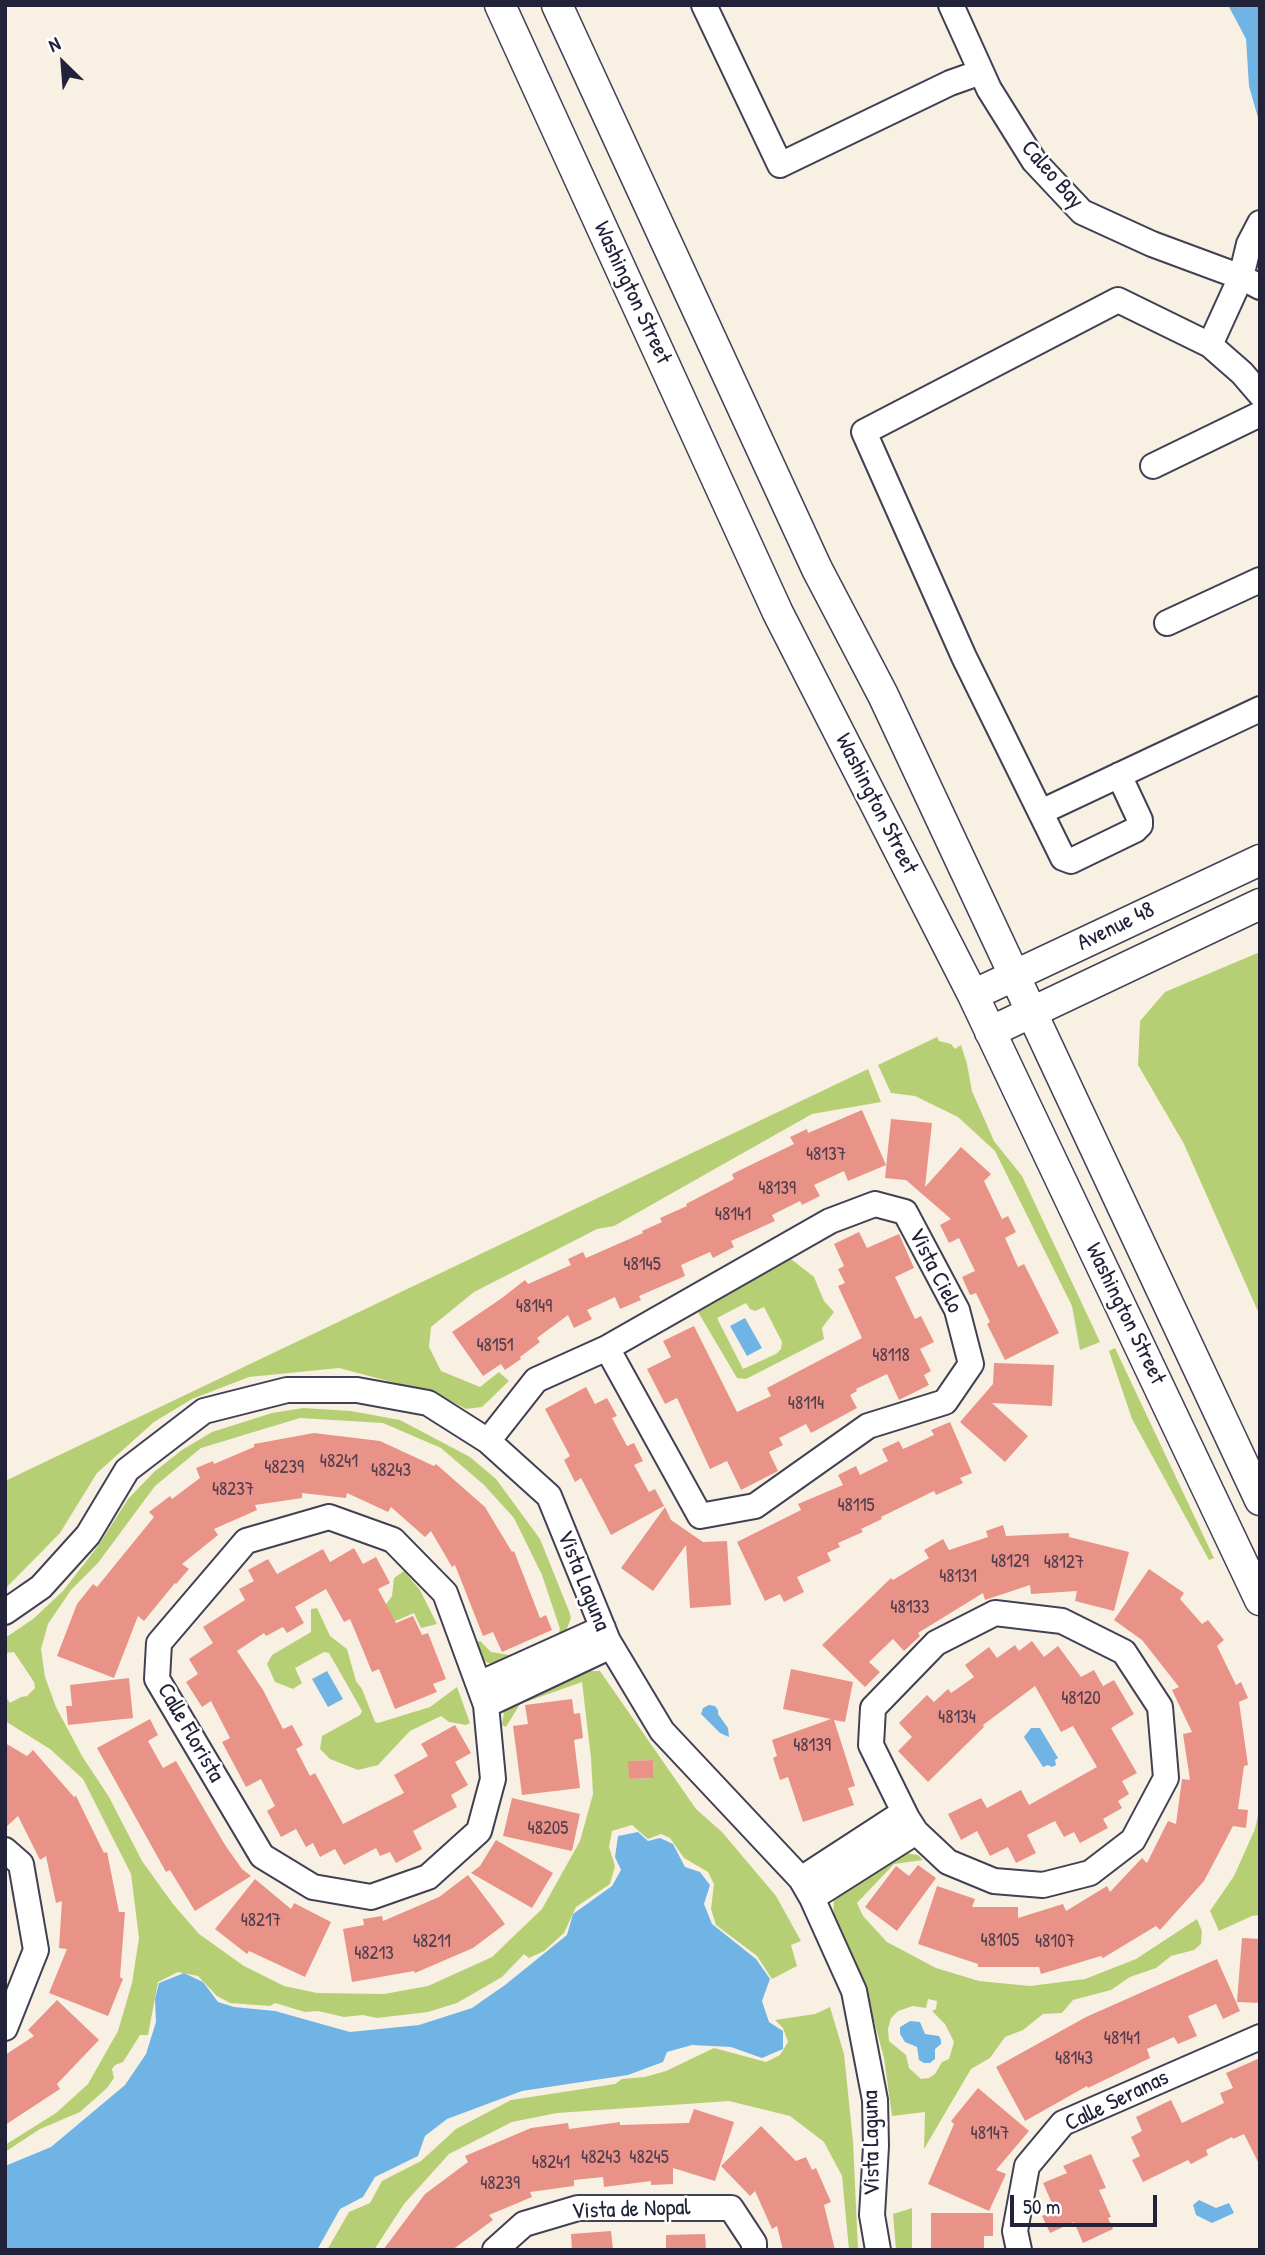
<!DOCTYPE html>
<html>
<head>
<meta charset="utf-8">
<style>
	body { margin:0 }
	#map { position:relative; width:1265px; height:2255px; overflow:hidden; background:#f8f1e3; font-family:"Patrick Hand",sans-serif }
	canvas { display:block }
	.frame { position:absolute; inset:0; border:7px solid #22223b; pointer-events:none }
	.north { position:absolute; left:28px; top:28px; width:70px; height:70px; -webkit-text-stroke:5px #fff; paint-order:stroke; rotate:335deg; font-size:19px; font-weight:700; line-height:28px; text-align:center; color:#22223b }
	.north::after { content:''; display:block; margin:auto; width:24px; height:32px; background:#22223b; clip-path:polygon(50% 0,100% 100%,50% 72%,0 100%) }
	.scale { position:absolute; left:1010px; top:2195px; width:147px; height:32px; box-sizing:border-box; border:4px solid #22223b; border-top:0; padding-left:9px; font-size:21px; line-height:24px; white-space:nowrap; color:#22223b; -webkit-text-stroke:5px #fff; paint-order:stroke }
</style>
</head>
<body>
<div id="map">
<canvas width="1265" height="2255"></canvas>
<div class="frame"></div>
<div class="north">N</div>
<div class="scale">50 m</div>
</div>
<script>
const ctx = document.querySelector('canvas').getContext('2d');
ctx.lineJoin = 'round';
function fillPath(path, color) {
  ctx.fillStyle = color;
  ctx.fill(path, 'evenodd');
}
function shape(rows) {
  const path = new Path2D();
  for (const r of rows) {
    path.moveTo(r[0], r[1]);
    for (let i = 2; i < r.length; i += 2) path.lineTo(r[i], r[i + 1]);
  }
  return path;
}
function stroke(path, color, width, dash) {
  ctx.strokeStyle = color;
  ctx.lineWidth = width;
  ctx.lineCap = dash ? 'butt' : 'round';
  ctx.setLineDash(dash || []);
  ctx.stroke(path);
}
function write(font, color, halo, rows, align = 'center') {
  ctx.font = font + ' "Patrick Hand",sans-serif';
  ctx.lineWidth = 5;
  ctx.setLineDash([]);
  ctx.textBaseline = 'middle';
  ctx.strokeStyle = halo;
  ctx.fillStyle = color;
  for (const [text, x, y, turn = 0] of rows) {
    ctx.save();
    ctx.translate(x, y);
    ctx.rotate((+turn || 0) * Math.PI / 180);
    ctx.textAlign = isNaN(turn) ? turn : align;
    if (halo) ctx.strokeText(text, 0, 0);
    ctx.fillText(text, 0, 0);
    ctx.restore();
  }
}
fillPath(shape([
	[1260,952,1260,1316,1184,1144,1138,1065,1140,1021,1165,992],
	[937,1037,939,1041,951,1044,955,1049,961,1045,967,1064,972,1091,994,1141,1022,1176,1100,1342,1080,1350,1072,1306,995,1151,958,1117,915,1096,891,1093,878,1065],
	[868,1069,881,1102,812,1114,614,1226,597,1229,474,1292,431,1327,429,1347,441,1371,480,1387,499,1372,509,1381,482,1407,466,1409,437,1394,339,1368,249,1377,192,1399,154,1422,97,1473,60,1533,5,1589,5,1481],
	[791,1259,814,1277,824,1301,834,1312,822,1328,824,1339,746,1379,737,1378,698,1312],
	[746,1303,750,1309,755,1311,764,1307,782,1342,781,1349,776,1354,743,1369,717,1318],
	[1115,1348,1214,1558,1209,1560,1132,1419,1109,1351],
	[303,1408,351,1411,400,1420,470,1457,496,1479,540,1539,569,1611,571,1618,566,1631,570,1634,506,1665,495,1666,482,1660,474,1643,480,1641,491,1652,516,1656,557,1639,560,1629,542,1575,514,1518,484,1485,441,1448,383,1423,300,1418,201,1448,155,1486,98,1563,71,1590,48,1624,41,1649,45,1677,56,1707,82,1756,109,1797,142,1861,173,1904,199,1934,244,1966,284,1986,317,1993,384,1994,428,1986,492,1957,542,1909,580,1841,593,1794,591,1758,582,1682,520,1704,506,1727,502,1725,505,1705,584,1671,600,1671,696,1809,722,1832,776,1896,801,1941,791,1945,797,1966,772,1979,757,1956,716,1925,711,1909,714,1884,708,1872,684,1858,670,1838,661,1834,648,1839,632,1825,612,1831,609,1847,615,1866,610,1884,576,1907,564,1933,544,1951,529,1958,524,1954,502,1977,457,2003,428,2012,377,2018,363,2015,344,2017,318,2011,305,2012,275,2003,270,2006,230,2003,217,1996,198,1976,178,1972,158,1982,148,2035,140,2035,123,2062,115,2065,112,2069,114,2078,107,2088,80,2112,40,2129,5,2152,5,2145,56,2113,88,2084,118,2031,132,1983,139,1938,131,1874,83,1779,50,1749,5,1721,5,1696,10,1703,21,1697,27,1696,35,1688,34,1682,14,1652,5,1653,5,1638,33,1619,63,1591,98,1546,128,1499,154,1472,182,1450,212,1432,272,1413],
	[653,1760,654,1778,629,1779,629,1761],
	[404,1571,420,1590,437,1624,421,1628,414,1613,386,1625,384,1607,392,1596,394,1578],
	[317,1608,330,1636,347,1649,356,1681,362,1689,375,1722,378,1723,430,1707,457,1687,470,1723,466,1725,449,1722,441,1716,410,1731,378,1765,358,1770,330,1759,320,1749,322,1736,360,1715,362,1711,329,1653,324,1652,295,1668,302,1683,293,1689,275,1682,267,1664,272,1655,311,1632,311,1609],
	[1260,1806,1260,1915,1252,1916,1219,1931,1210,1911,1234,1876,1255,1829],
	[906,1853,918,1855,923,1860,894,1864,857,1903,863,1916,887,1942,936,1968,979,1981,1030,1986,1085,1979,1136,1959,1197,1919,1202,1931,1201,1944,1194,1950,1171,1956,1156,1968,1130,1977,1111,1990,1073,2000,1062,2013,1043,2014,1023,2030,1005,2037,990,2058,971,2069,924,2149,925,2112,892,2116,884,2058,866,1991,833,1919,834,1898,889,1861],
	[928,1999,937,2001,936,2009,932,2011,945,2024,954,2042,949,2059,942,2062,935,2074,929,2078,921,2079,909,2068,906,2055,889,2041,888,2029,891,2018,898,2011,913,2006,926,2008],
	[830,2007,844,2054,853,2141,858,2250,849,2250,842,2176,824,2142,790,2116,729,2101,557,2113,512,2122,449,2154,404,2204,374,2250,327,2250,349,2212,370,2203,382,2181,421,2161,456,2129,511,2100,615,2084,622,2079,645,2077,666,2071,714,2048,766,2062,780,2055,788,2042,783,2028,775,2020,815,2014],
	[912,2208,912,2250,896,2250,893,2214]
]), '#b7cf74');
fillPath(shape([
	[1228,5,1260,5,1260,125,1249,86,1246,39],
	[745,1318,762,1348,747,1356,730,1326],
	[327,1671,343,1699,328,1707,312,1679],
	[709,1705,715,1706,718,1710,718,1714,728,1728,729,1737,720,1733,701,1714,703,1708],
	[1031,1728,1040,1728,1058,1758,1055,1760,1056,1765,1052,1767,1048,1765,1043,1767,1024,1737],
	[638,1832,648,1841,660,1838,673,1844,685,1867,700,1872,710,1885,704,1904,712,1924,756,1959,770,1979,762,2001,769,2022,783,2031,783,2049,762,2058,731,2047,692,2045,667,2052,663,2062,628,2075,522,2091,447,2119,425,2136,418,2156,375,2177,363,2197,340,2209,317,2250,5,2250,5,2166,51,2147,125,2085,146,2054,156,2022,155,1999,159,1983,184,1973,203,1982,218,2002,234,2007,275,2011,350,2032,419,2025,472,2008,505,1985,567,1935,573,1914,612,1886,621,1870,615,1857,618,1836],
	[910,2021,920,2022,925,2034,939,2036,941,2040,941,2044,935,2049,935,2059,930,2063,924,2063,919,2060,917,2047,905,2042,900,2034,900,2027],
	[1199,2200,1216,2208,1229,2203,1234,2213,1212,2223,1196,2215,1193,2205]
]), '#6fb4e5');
fillPath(shape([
	[862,1110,886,1165,848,1181,844,1171,814,1185,820,1196,802,1205,800,1201,772,1215,775,1221,731,1241,734,1247,713,1258,710,1252,681,1265,685,1276,639,1296,641,1300,620,1309,615,1297,587,1310,592,1319,574,1328,568,1315,537,1338,540,1342,520,1357,521,1359,505,1370,501,1364,483,1376,452,1332,502,1298,525,1280,528,1284,571,1265,568,1259,583,1252,586,1258,643,1233,642,1231,662,1222,660,1218,687,1206,686,1204,734,1179,732,1174,794,1144,790,1137,807,1129,808,1133],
	[891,1119,932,1123,925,1187,961,1147,991,1174,984,1181,1002,1219,1008,1216,1016,1232,1005,1238,1018,1267,1024,1264,1059,1333,1005,1360,987,1324,990,1322,976,1293,970,1295,962,1277,975,1271,959,1238,949,1243,940,1225,951,1219,906,1180,885,1178],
	[859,1232,867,1248,899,1234,914,1268,895,1277,915,1319,921,1316,934,1342,920,1349,931,1371,924,1375,929,1385,899,1400,887,1374,856,1389,857,1391,850,1395,857,1408,811,1433,806,1424,779,1438,783,1445,769,1452,778,1471,741,1490,727,1461,710,1469,677,1398,665,1404,647,1369,671,1357,663,1341,694,1326,737,1412,771,1396,767,1388,862,1338,838,1286,845,1283,838,1269,844,1266,834,1244],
	[994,1363,1054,1365,1052,1406,992,1403,1028,1436,1005,1462,960,1422,993,1384],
	[586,1387,595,1404,607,1398,617,1416,612,1418,627,1446,634,1443,643,1461,634,1465,649,1492,655,1489,664,1506,611,1535,581,1478,575,1482,564,1460,570,1456,545,1409],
	[950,1422,972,1473,960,1478,963,1483,936,1495,934,1491,881,1517,882,1519,861,1529,863,1532,838,1543,840,1547,827,1553,831,1561,797,1577,804,1592,784,1602,780,1594,765,1601,737,1542,801,1510,798,1504,843,1485,838,1475,856,1466,860,1475,888,1461,882,1449,899,1441,903,1449,934,1435,931,1430],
	[314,1433,380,1441,434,1466,436,1464,485,1507,512,1552,514,1551,540,1618,546,1615,552,1630,502,1652,493,1632,483,1636,455,1565,452,1567,431,1531,425,1537,391,1507,388,1512,347,1493,346,1498,302,1493,302,1498,255,1505,257,1510,214,1529,218,1535,182,1564,189,1569,176,1584,175,1583,144,1621,138,1616,114,1678,57,1656,77,1604,93,1584,97,1587,154,1517,149,1512,170,1496,172,1499,200,1478,196,1468,213,1461,214,1464,254,1447,254,1444],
	[665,1507,671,1520,703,1542,727,1541,731,1605,690,1608,686,1545,653,1591,621,1568],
	[1003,1525,1006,1536,1069,1533,1069,1537,1129,1552,1114,1611,1075,1601,1077,1591,1031,1594,1030,1585,985,1600,983,1593,918,1633,920,1636,904,1651,893,1639,869,1662,880,1672,865,1687,822,1645,891,1578,893,1580,929,1558,924,1550,943,1539,949,1550,988,1537,986,1531],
	[354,1548,363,1564,376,1557,390,1583,378,1589,396,1623,413,1616,422,1635,428,1633,446,1679,433,1684,437,1692,395,1709,379,1669,372,1672,350,1619,344,1622,326,1589,295,1607,304,1623,287,1633,283,1627,266,1636,264,1633,237,1651,263,1690,283,1729,292,1725,303,1745,296,1749,310,1776,315,1773,343,1824,404,1793,394,1775,428,1756,421,1744,455,1725,471,1753,455,1762,468,1785,451,1795,457,1807,413,1831,422,1849,396,1863,390,1852,380,1856,376,1848,344,1865,335,1849,320,1857,313,1843,306,1847,296,1829,281,1837,267,1811,275,1806,261,1779,246,1787,222,1742,230,1738,211,1701,202,1707,186,1682,198,1674,189,1659,213,1643,203,1627,245,1600,239,1589,254,1581,248,1570,268,1559,277,1574,323,1549,330,1562],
	[1149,1569,1184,1593,1180,1599,1202,1624,1208,1620,1224,1640,1217,1646,1236,1685,1241,1682,1248,1698,1239,1702,1248,1765,1244,1766,1238,1809,1248,1810,1246,1828,1233,1826,1204,1881,1160,1930,1156,1926,1103,1958,1101,1956,1041,1974,1039,1967,978,1967,978,1964,918,1944,937,1886,975,1899,972,1907,1018,1907,1018,1918,1063,1904,1066,1911,1107,1886,1110,1892,1142,1858,1147,1863,1168,1821,1176,1824,1182,1779,1190,1780,1183,1734,1192,1732,1172,1690,1179,1687,1142,1640,1114,1620],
	[1032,1641,1044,1657,1058,1646,1081,1677,1094,1670,1103,1686,1114,1680,1134,1714,1111,1728,1137,1773,1122,1781,1129,1794,1118,1801,1122,1808,1103,1819,1108,1828,1080,1843,1074,1832,1064,1837,1055,1821,1027,1835,1036,1853,1016,1863,1008,1847,990,1856,977,1831,961,1840,948,1814,981,1798,987,1808,1021,1790,1029,1805,1097,1767,1073,1726,1061,1732,1035,1686,983,1725,984,1727,928,1782,898,1751,912,1737,899,1723,927,1695,934,1702,948,1689,951,1693,974,1677,965,1665,989,1647,997,1658,1015,1645,1019,1651],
	[791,1669,853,1682,845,1722,834,1720,855,1786,848,1788,854,1805,803,1822,788,1777,780,1780,773,1758,777,1756,772,1740,831,1719,783,1709],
	[129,1678,133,1718,68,1725,66,1706,72,1706,70,1685],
	[572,1699,574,1714,580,1713,583,1738,574,1740,580,1788,522,1795,513,1726,528,1724,525,1705],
	[150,1719,158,1735,148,1741,163,1768,176,1761,225,1845,242,1869,251,1876,195,1911,170,1870,166,1872,97,1748],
	[5,1743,27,1756,33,1750,74,1797,76,1796,104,1853,107,1852,119,1912,125,1912,120,1977,123,1979,108,2016,49,1993,67,1949,59,1948,62,1901,56,1903,46,1856,40,1860,18,1816,5,1828],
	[653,1760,654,1778,629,1779,628,1761],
	[512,1798,580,1814,572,1851,503,1836],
	[496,1840,553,1873,532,1908,471,1873,480,1866],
	[918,1865,936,1878,897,1931,865,1907,896,1866,909,1876],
	[468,1875,505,1924,473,1948,415,1973,414,1971,352,1982,343,1929,364,1925,363,1919,382,1916,383,1921,439,1897],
	[255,1879,291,1909,294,1903,331,1922,305,1977,249,1951,247,1954,215,1929],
	[1242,1938,1260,1939,1260,2003,1237,2002],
	[1217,1959,1240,2011,1223,2019,1216,2004,1188,2016,1197,2036,1178,2044,1174,2037,1147,2049,1150,2058,1088,2088,1087,2086,1025,2121,996,2067,1086,2017],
	[57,2000,99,2040,57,2084,60,2089,5,2125,5,2055,34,2036,28,2030],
	[1260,2058,1260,2166,1244,2134,1233,2139,1232,2137,1206,2150,1208,2155,1191,2164,1188,2160,1143,2182,1132,2160,1140,2156,1131,2137,1142,2131,1136,2117,1171,2100,1182,2123,1224,2103,1220,2093,1233,2088,1226,2073],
	[978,2088,1029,2131,996,2170,1006,2174,989,2211,928,2184,954,2124,951,2121],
	[694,2109,734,2122,715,2181,673,2168,673,2184,651,2185,651,2181,604,2187,603,2177,574,2180,574,2186,530,2192,532,2197,489,2215,493,2220,452,2250,383,2250,425,2194,468,2162,465,2156,531,2128,568,2123,569,2129,620,2122,620,2125,689,2123],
	[761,2126,796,2161,806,2157,812,2170,816,2168,831,2202,824,2205,835,2250,783,2250,777,2226,772,2229,755,2191,750,2196,721,2166],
	[1091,2154,1106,2188,1099,2190,1111,2217,1108,2218,1113,2229,1083,2243,1074,2222,1050,2233,1042,2216,1055,2210,1043,2183,1067,2173,1063,2166],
	[931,2213,993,2213,993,2236,984,2236,984,2250,931,2250],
	[611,2231,613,2250,572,2250,571,2234],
	[705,2234,706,2250,666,2250,666,2235]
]), '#e99287');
const minor = shape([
	[704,5,780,165,950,83,981,72],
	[951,5,989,89,1034,161,1082,212,1152,244,1241,277,1260,287],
	[1210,345,1242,373,1260,394],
	[1153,466,1260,414],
	[1167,623,1260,580],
	[1119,775,1140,820,1140,825,1135,830,1071,861,1063,858,964,657,864,432,1118,300,1210,345,1241,277,1249,244,1260,223],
	[1041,812,1260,709],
	[875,1204,905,1212,957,1310,971,1364,945,1402,868,1426,755,1506,700,1516,607,1348,830,1221,875,1204],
	[488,1441,536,1380,607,1348],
	[329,1517,393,1540,445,1593,486,1705,493,1779,479,1831,428,1877,371,1897,313,1887,262,1856,157,1679,159,1643,246,1541,329,1517],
	[5,1612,41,1587,88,1535,127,1470,204,1411,287,1390,357,1390,428,1403,488,1441,549,1496,608,1641,662,1731,801,1879,812,1898,854,1991,875,2100,876,2146,872,2215,878,2250],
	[995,1613,1062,1621,1124,1652,1160,1707,1166,1778,1133,1840,1090,1873,1043,1885,994,1881,948,1862,916,1832,907,1818,871,1745,873,1708,936,1643,995,1613],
	[479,1684,603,1628],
	[486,1705,611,1646],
	[5,1850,21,1864,36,1950,5,2028],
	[801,1879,904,1812],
	[812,1898,916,1832],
	[495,2250,524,2224,578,2208,731,2208,754,2243,754,2250],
	[1019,2250,1015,2231,1027,2166,1063,2123,1260,2037]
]);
const major = shape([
	[500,5,778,613,973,995,1260,1600],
	[557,5,817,569,883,695,1260,1500],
	[973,995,1260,860],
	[990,1032,1260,904]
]);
stroke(minor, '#424154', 28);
stroke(major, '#424154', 33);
stroke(minor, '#fff', 24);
stroke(major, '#fff', 30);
write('19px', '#543e4e', null, [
	["48137",826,1155],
	["48139",777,1189],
	["48141",733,1215],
	["48145",642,1265],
	["48149",534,1307],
	["48151",495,1346],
	["48118",891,1356],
	["48114",806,1404],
	["48241",339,1462],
	["48239",284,1468],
	["48243",391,1471],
	["48237",233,1490],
	["48115",856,1506],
	["48129",1010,1562],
	["48127",1064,1563],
	["48131",958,1577],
	["48133",910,1608],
	["48120",1081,1699],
	["48134",957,1718],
	["48139",812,1746],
	["48205",548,1829],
	["48217",261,1921],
	["48105",1000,1941],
	["48211",432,1942],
	["48107",1055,1942],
	["48213",374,1954],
	["48141",1122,2039],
	["48143",1074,2059],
	["48147",990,2134],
	["48243",601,2158],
	["48245",649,2158],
	["48241",551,2163],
	["48239",500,2184]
]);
write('23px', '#22223b', '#fff', [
	["Caleo Bay",1052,175,49],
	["Washington Street",632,293,65],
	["Washington Street",876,804,63],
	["Avenue 48",1116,927,-26],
	["Vista Cielo",935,1271,63],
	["Washington Street",1125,1314,64],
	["Vista Laguna",583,1581,68],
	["Calle Florista",190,1733,60],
	["Calle Seranas",1117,2101,-26],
	["Vista Laguna",872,2143,-91],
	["Vista de Nopal",631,2210,-2]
]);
</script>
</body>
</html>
